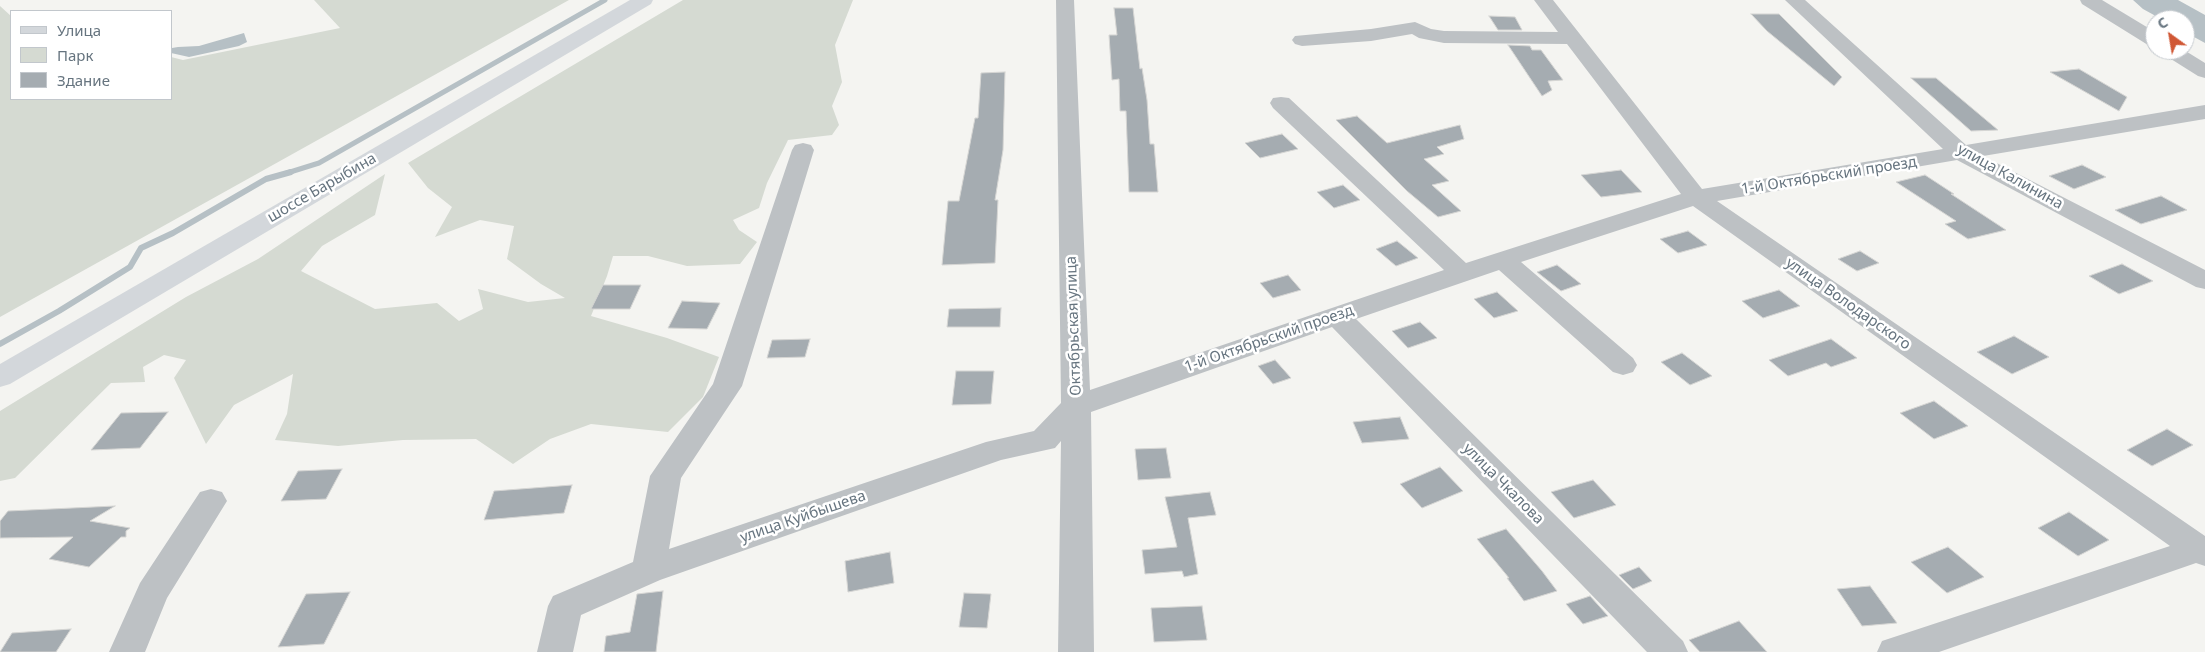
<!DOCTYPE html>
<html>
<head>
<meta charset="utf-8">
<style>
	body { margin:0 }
	#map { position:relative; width:2205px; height:652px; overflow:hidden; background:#f4f4f1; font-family:"Noto Sans",sans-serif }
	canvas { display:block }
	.legend { position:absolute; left:10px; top:10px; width:162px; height:90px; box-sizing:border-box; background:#fff; border:1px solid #c2c7cc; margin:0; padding:6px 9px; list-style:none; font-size:15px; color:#66747f }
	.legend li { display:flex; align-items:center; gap:10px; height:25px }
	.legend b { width:25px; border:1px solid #c2c7cc }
	.north { position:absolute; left:2145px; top:10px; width:50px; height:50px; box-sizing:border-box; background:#fff; border:1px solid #c2c7cc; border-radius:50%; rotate:328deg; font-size:14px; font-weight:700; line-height:20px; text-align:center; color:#66747f }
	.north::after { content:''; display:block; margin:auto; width:18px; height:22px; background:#d05734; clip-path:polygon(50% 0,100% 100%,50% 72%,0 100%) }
</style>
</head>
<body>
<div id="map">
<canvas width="2205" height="652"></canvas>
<ul class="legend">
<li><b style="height:6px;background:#d3d7db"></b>Улица</li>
<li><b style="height:14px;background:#d5dad2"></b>Парк</li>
<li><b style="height:14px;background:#a5acb1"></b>Здание</li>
</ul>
<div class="north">С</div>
</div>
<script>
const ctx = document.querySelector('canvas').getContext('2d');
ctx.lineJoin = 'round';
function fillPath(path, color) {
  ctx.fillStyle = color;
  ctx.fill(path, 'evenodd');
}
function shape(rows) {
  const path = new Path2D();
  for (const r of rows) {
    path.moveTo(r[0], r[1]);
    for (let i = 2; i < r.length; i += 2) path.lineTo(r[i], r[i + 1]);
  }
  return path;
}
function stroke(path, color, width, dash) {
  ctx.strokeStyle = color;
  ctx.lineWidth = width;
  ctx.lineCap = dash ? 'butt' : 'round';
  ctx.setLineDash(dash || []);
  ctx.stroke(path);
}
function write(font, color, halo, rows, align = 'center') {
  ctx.font = font + ' "Noto Sans",sans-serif';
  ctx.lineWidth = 5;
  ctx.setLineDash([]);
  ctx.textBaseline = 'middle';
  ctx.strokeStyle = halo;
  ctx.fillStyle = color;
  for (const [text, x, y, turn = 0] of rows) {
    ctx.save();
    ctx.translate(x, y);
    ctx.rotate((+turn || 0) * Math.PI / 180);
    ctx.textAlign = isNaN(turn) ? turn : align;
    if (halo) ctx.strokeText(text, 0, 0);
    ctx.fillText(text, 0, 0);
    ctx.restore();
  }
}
fillPath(shape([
	[314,0,569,0,0,317,0,6,11,16,11,99,171,99,171,57,183,60,340,28],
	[683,0,853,0,835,45,842,82,832,106,839,125,832,135,788,140,767,183,759,208,733,220,739,230,757,242,740,264,687,266,648,256,613,256,607,276,591,316,667,338,719,357,703,397,668,432,591,424,550,439,513,464,476,439,403,440,338,446,275,440,287,414,293,374,234,405,206,444,174,378,186,360,164,355,143,367,145,382,111,383,15,478,0,481,0,411,186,297,258,259,385,174,375,215,322,246,301,271,375,309,437,303,459,321,483,309,478,289,528,302,565,298,541,284,507,259,514,226,480,220,435,237,452,207,428,188,408,163]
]), '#d5dad2');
fillPath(shape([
	[2133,0,2178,0,2205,15,2205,43,2185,32,2185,20,2163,20,2143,9],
	[244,33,247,42,239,46,189,57,171,53,172,48,178,47,199,46]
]), '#b6c0c5');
stroke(shape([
	[287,173,319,163,605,0]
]), '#b6c0c5', 5);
stroke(shape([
	[0,344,59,311,130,267,141,248,173,233,266,179,291,172]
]), '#b6c0c5', 6);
const building = shape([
	[1114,8,1133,8,1140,69,1142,68,1147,100,1150,144,1154,144,1158,192,1129,192,1126,111,1120,111,1119,79,1112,80,1109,35,1117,35,1114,8],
	[1751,14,1779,14,1842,77,1834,86,1767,31,1751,14],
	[1489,16,1515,17,1522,30,1498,30,1489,16],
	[1508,45,1530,46,1532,50,1541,50,1563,80,1548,81,1552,90,1542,96,1508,45],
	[2079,69,2127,97,2119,111,2050,72,2079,69],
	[1005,72,1003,150,995,200,998,200,995,263,942,265,948,201,959,201,975,118,978,118,981,73,1005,72],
	[1911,78,1936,78,1998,130,1971,131,1911,78],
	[1357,116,1387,143,1460,125,1464,139,1437,147,1444,154,1424,159,1449,181,1432,185,1461,211,1438,217,1407,191,1336,120,1357,116],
	[1282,134,1298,149,1260,158,1245,143,1282,134],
	[2082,165,2106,177,2074,189,2049,176,2082,165],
	[1621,170,1642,192,1601,197,1581,175,1621,170],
	[1925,175,1954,194,1951,194,2006,230,1968,239,1945,224,1956,221,1896,182,1925,175],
	[1343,185,1360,200,1334,208,1317,192,1343,185],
	[2161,196,2187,210,2141,224,2115,210,2161,196],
	[1688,231,1707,245,1678,253,1660,239,1688,231],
	[1397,241,1418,258,1396,266,1376,249,1397,241],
	[1860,251,1879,263,1857,271,1838,259,1860,251],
	[2122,264,2153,281,2119,294,2089,276,2122,264],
	[1557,265,1581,284,1561,291,1537,272,1557,265],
	[1288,275,1301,290,1273,298,1260,283,1288,275],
	[603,285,641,285,630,309,591,309,603,285],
	[1779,290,1800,306,1763,318,1742,301,1779,290],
	[1497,292,1518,311,1494,318,1474,299,1497,292],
	[682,301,720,303,707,329,668,328,682,301],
	[1001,308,1000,327,947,327,949,309,1001,308],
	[1420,322,1437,338,1408,348,1392,331,1420,322],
	[2014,336,2049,357,2012,374,1977,352,2014,336],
	[810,339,805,357,767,358,772,340,810,339],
	[1831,339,1857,358,1831,367,1826,363,1788,376,1769,360,1831,339],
	[1682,353,1712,376,1690,385,1661,362,1682,353],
	[1275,360,1291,378,1273,384,1258,366,1275,360],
	[956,371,994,371,991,404,952,405,956,371],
	[1934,401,1968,426,1934,439,1900,413,1934,401],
	[168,412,140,448,91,450,121,413,168,412],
	[1400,417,1409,439,1362,443,1353,422,1400,417],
	[2167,429,2193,445,2152,466,2127,450,2167,429],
	[1166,448,1171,478,1138,480,1135,449,1166,448],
	[1440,467,1463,491,1422,508,1400,484,1440,467],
	[342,469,326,499,281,501,298,471,342,469],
	[1593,480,1616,505,1574,518,1551,492,1593,480],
	[572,485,564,513,484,520,494,491,572,485],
	[1210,492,1216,515,1188,518,1198,574,1184,577,1182,571,1145,574,1142,550,1177,547,1165,497,1210,492],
	[115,506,90,521,130,528,126,531,126,537,121,537,89,567,49,559,73,537,0,538,0,521,8,511,115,506],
	[2069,512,2109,540,2078,556,2038,528,2069,512],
	[1506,529,1542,571,1557,591,1524,601,1507,578,1509,578,1477,539,1506,529],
	[1948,547,1984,577,1947,593,1911,562,1948,547],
	[890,552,894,583,848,592,845,561,890,552],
	[1639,567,1652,581,1633,589,1619,575,1639,567],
	[1870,586,1897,623,1862,626,1837,589,1870,586],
	[663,591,656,652,604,652,606,636,630,632,637,594,663,591],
	[350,592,324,644,278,647,306,594,350,592],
	[964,593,991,594,987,628,959,627,964,593],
	[1590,596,1608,616,1583,624,1566,604,1590,596],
	[1202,606,1207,640,1154,642,1151,608,1202,606],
	[1739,621,1767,652,1700,652,1689,640,1739,621],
	[71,629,56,652,0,652,12,633,71,629]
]);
fillPath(building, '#a5acb1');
stroke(building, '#d5d5d3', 1);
fillPath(shape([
	[1056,0,1074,0,1090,390,1444,270,1273,108,1270,103,1273,98,1281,97,1289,98,1466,263,1681,194,1567,44,1444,43,1419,38,1412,34,1371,41,1302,46,1295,44,1292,40,1295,36,1371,29,1415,22,1431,29,1444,31,1558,32,1534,0,1553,0,1702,189,1943,149,1785,0,1805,0,1966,145,2205,105,2205,119,1983,156,2205,270,2205,289,2196,287,1957,160,1717,201,2205,536,2205,566,2196,563,1939,652,1877,652,1882,641,2170,546,1693,206,1521,262,1633,358,1637,365,1633,372,1623,375,1613,372,1499,270,1356,319,1683,641,1688,652,1647,652,1332,327,1091,412,1094,652,1058,652,1061,441,1055,448,1001,460,660,580,581,615,573,652,537,652,548,606,553,596,633,562,650,476,713,384,792,150,795,145,803,143,811,145,814,150,742,386,681,478,669,549,986,442,1034,431,1061,403,1056,0],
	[2080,0,2102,0,2155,32,2155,47,2148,45,2082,4,2080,0],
	[2160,50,2184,50,2205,63,2205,78,2198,76,2163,54,2160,50],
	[211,489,222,492,227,501,167,598,145,652,109,652,140,583,200,492,211,489]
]), '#bdc1c4');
fillPath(shape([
	[630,0,653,0,651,4,10,384,0,387,0,364,630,0]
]), '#d3d7db');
write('15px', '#66747f', '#fff', [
	["1-й Октябрьский проезд",1829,176,-9],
	["улица Калинина",2010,177,29],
	["шоссе Барыбина",322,188,-30],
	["улица Володарского",1848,304,35],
	["Октябрьская улица",1074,326,-92],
	["1-й Октябрьский проезд",1269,339,-19],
	["улица Чкалова",1503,484,45],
	["улица Куйбышева",803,517,-19]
]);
</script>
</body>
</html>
